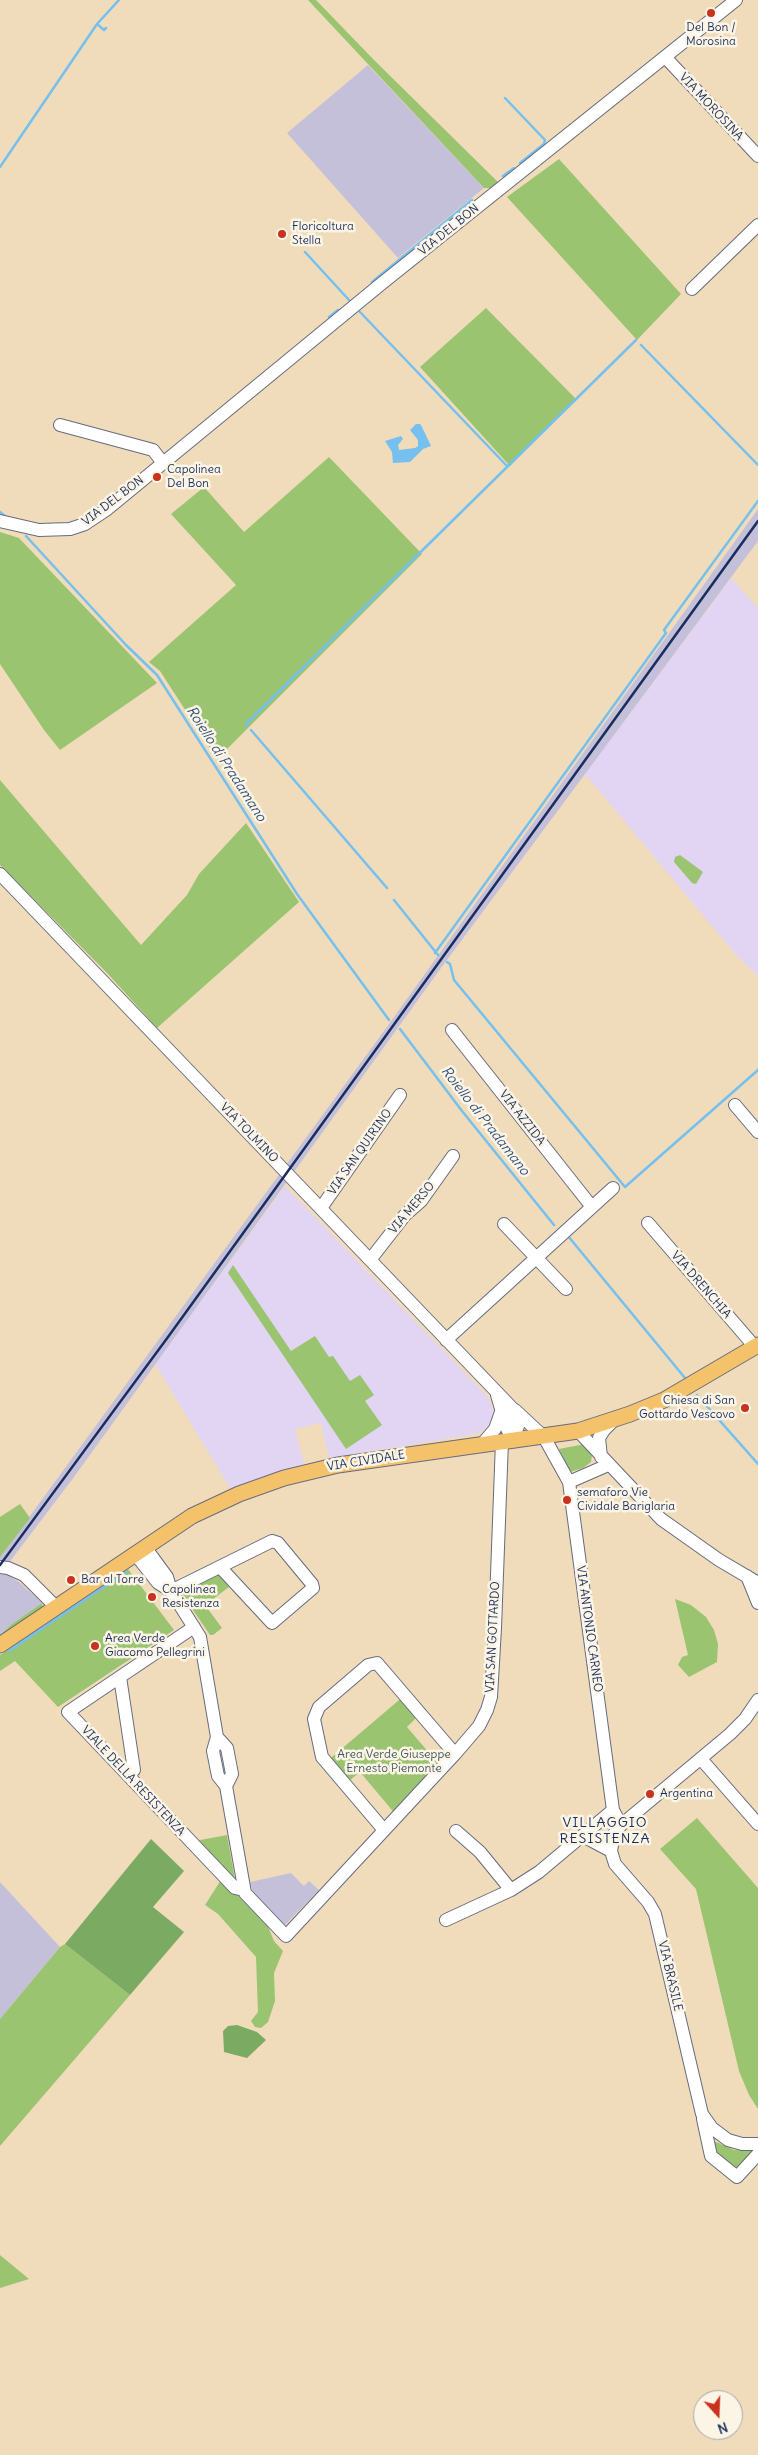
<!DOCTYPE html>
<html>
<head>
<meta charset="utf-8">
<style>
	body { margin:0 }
	#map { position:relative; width:758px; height:2455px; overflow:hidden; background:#f0dcbb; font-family:Delius,sans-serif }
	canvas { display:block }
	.north { position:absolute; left:693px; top:2390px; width:50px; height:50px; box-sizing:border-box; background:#fcf5e5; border:1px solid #a2a6af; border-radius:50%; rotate:160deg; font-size:14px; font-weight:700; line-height:20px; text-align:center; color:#1b2f5e }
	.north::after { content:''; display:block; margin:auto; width:18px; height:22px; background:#c8321e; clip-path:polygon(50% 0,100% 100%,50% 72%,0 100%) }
</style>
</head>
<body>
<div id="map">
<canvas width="758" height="2455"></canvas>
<div class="north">N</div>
</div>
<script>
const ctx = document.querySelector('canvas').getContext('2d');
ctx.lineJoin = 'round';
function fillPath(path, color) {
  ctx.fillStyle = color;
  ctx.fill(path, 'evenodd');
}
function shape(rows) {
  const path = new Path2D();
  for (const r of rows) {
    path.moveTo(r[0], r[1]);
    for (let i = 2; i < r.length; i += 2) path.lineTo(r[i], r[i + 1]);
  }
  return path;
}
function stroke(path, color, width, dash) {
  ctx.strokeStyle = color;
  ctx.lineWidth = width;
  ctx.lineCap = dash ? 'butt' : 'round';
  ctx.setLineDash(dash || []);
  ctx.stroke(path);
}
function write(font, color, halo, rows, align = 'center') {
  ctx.font = font + ' Delius,sans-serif';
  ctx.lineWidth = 5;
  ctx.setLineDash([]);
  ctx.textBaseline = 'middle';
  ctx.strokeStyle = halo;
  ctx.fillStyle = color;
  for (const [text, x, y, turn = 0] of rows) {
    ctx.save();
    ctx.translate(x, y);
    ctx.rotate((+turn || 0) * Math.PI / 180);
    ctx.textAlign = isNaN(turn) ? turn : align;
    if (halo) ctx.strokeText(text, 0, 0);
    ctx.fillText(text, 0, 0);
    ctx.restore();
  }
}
fillPath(shape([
	[731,578,758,608,758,976,736,955,585,774],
	[285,1186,488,1397,494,1413,488,1426,483,1431,476,1434,329,1458,321,1423,295,1429,304,1464,230,1488,155,1364]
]), '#e2d4f3');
fillPath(shape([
	[368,65,484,188,398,258,287,133],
	[758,509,758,541,441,968,74,1477,2,1572,19,1582,42,1603,12,1624,0,1635,0,1557,389,1024],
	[291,1873,304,1886,309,1881,319,1890,285,1925,253,1893,250,1882],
	[0,1882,60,1947,0,2019]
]), '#c5c0da');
fillPath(shape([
	[308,0,316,0,374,60,500,184,493,188,484,188],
	[559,159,681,294,637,340,507,197],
	[486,308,576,399,510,466,420,367],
	[329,457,422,554,217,759,160,671,149,662,236,585,171,514,204,487,244,532],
	[0,532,19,538,157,683,60,750,44,730,0,664],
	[0,780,141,945,187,895,199,874,246,823,299,902,157,1028,108,974,0,865],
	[680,855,703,872,696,884,692,883,674,862,675,857],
	[233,1265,291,1351,315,1336,329,1357,333,1356,350,1381,360,1375,374,1395,365,1401,382,1425,346,1449,228,1273],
	[585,1444,592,1455,591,1462,583,1468,570,1472,559,1449],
	[20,1504,30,1518,0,1557,0,1517],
	[128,1569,174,1630,58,1707,15,1661,0,1671,0,1655],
	[217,1573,229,1587,205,1605,222,1628,213,1635,210,1635,180,1591],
	[675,1599,691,1605,706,1617,714,1630,718,1644,717,1662,689,1677,678,1665,682,1657,688,1655],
	[42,1603,43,1608,0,1639,0,1635,12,1624],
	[405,1695,421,1713,407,1727,442,1768,397,1816,360,1772,344,1785,325,1763],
	[697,1818,758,1888,758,2109,749,2095,739,2071,696,1889,660,1849],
	[227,1835,236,1885,195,1841],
	[221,1880,266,1922,274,1941,283,1951,274,1973,275,2001,268,2022,261,2028,255,2027,251,2021,258,2012,256,1957,218,1914,205,1905],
	[65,1944,130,1995,0,2146,0,2019,60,1947],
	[714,2141,734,2150,754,2151,738,2173,715,2153,711,2142],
	[0,2255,29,2279,0,2288]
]), '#9ac470');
fillPath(shape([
	[151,1839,184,1871,153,1907,184,1932,130,1995,65,1944],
	[237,2025,257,2032,266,2040,247,2058,224,2052,223,2031,228,2026]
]), '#7baa62');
fillPath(shape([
	[416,424,420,424,422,427,431,446,423,449,410,462,393,463,392,452,385,441,401,436,403,439,398,445,399,450,415,448,418,446,418,440,410,430]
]), '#75c0ee');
stroke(shape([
	[97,24,104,30,106,28],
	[505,98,545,140,544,144,520,163],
	[0,167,97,24,119,0],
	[503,176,514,168],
	[305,252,349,300],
	[372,282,472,200],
	[360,312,507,466],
	[329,317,338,310],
	[641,345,758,465],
	[0,512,5,516],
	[26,536,126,645,157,675,297,894,389,1020],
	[247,726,246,724,636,340],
	[251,730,387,888],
	[394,900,438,955],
	[435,953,666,633,664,630,758,501],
	[447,962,450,964,454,980,625,1187,758,1070],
	[400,1029,462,1111,554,1225],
	[568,1236,685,1378],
	[697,1395,758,1464],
	[9,1651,126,1572]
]), '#75c0ee', 2.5);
const minor = shape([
	[665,57,758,156],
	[692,289,758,225],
	[60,425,153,450,163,463],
	[0,521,39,530,70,529,85,524,106,510,381,284,736,0],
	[0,874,513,1409,518,1426,513,1440],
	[452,1030,592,1207],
	[735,1105,758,1132],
	[321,1208,400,1095],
	[648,1223,755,1347],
	[504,1224,566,1289],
	[370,1260,405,1215,421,1201,453,1156],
	[446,1340,613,1188],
	[497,1395,507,1429,513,1440],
	[515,1410,544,1437,569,1482,613,1810,621,1825],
	[578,1431,661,1519,719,1560,758,1583],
	[483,1443,495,1429,502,1409],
	[601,1457,599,1438,604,1430,614,1420],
	[569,1482,608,1465],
	[145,1547,167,1577,171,1591,200,1637,217,1737,213,1751,218,1776,226,1786,245,1893,286,1936,455,1754,479,1726,487,1710,491,1697,495,1628,502,1441],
	[135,1554,158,1583,171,1591],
	[0,1567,8,1568,24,1575,56,1607],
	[747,1576,758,1603],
	[171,1591,272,1541,278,1543,312,1584,313,1588,272,1623,220,1567],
	[194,1627,68,1712,235,1888,244,1890],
	[120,1677,134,1770],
	[758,1700,745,1719,730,1734,621,1825,614,1834,611,1851,615,1864,648,1902,655,1914,702,2114,712,2128,728,2140,742,2144,758,2144],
	[217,1737,227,1748,232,1774,226,1786],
	[701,1759,758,1824],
	[384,1830,322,1757,314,1719,319,1707,368,1665,377,1663,455,1754],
	[456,1831,480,1852,511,1890],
	[583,1836,611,1851],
	[446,1920,511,1890,539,1872,613,1810],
	[703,2119,711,2156,737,2177,758,2154]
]);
const major = shape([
	[0,1645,192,1516,239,1494,284,1478,338,1465,578,1431,630,1414,664,1400,758,1345]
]);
stroke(minor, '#666c7f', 14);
stroke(major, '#666c7f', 17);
stroke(minor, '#fff', 12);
stroke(major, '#f4c26a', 15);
stroke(shape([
	[0,1565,168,1337,758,521]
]), '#1b2f5e', 2.5);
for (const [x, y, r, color] of [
	[711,13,5,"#c8321e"],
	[282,234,5,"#c8321e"],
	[157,477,5,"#c8321e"],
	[745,1408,5,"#c8321e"],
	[567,1500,5,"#c8321e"],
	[71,1580,5,"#c8321e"],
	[152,1597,5,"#c8321e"],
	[95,1646,5,"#c8321e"],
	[650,1794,5,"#c8321e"]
]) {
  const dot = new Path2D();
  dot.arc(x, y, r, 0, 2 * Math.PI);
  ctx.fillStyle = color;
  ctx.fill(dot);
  stroke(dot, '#fcf5e5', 2);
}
write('12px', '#1b2f5e', '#fcf5e5', [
	["Del Bon /",711,28,"center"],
	["Morosina",711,42,"center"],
	["Floricoltura",292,227],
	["Stella",292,241],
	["Capolinea",167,470],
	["Del Bon",167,484],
	["Chiesa di San",735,1401,"right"],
	["Gottardo Vescovo",735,1415,"right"],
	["semaforo Vie",577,1493],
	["Cividale Bariglaria",577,1507],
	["Bar al Torre",81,1580],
	["Capolinea",162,1590],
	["Resistenza",162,1604],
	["Area Verde",105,1639],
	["Giacomo Pellegrini",105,1653],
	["Argentina",660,1794]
], 'left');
write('12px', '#1b2f5e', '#fcf5e5', [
	["VIA MOROSINA",711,107,47],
	["VIA DEL BON",449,230,-39],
	["VIA DEL BON",113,501,-37],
	["VIA AZZIDA",522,1118,52],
	["VIA TOLMINO",249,1133,46],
	["VIA SAN QUIRINO",360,1152,-55],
	["VIA MERSO",412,1208,-50],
	["VIA DRENCHIA",701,1285,49],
	["VIA CIVIDALE",366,1461,-9],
	["VIA ANTONIO CARNEO",589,1629,82],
	["VIA SAN GOTTARDO",493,1637,-87],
	["VIALE DELLA RESISTENZA",133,1781,47],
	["VIA BRASILE",670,1976,77]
]);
write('12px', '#415c63', '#fcf5e5', [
	["Area Verde Giuseppe",394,1755],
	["Ernesto Piemonte",394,1769]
]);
write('italic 14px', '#325382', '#fcf5e5', [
	["Roiello di Pradamano",226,764,57],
	["Roiello di Pradamano",485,1121,52]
]);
ctx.letterSpacing = '1px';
write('14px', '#1b2f5e', '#fcf5e5', [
	["VILLAGGIO",605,1823],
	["RESISTENZA",605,1839]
]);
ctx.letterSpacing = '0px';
</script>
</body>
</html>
